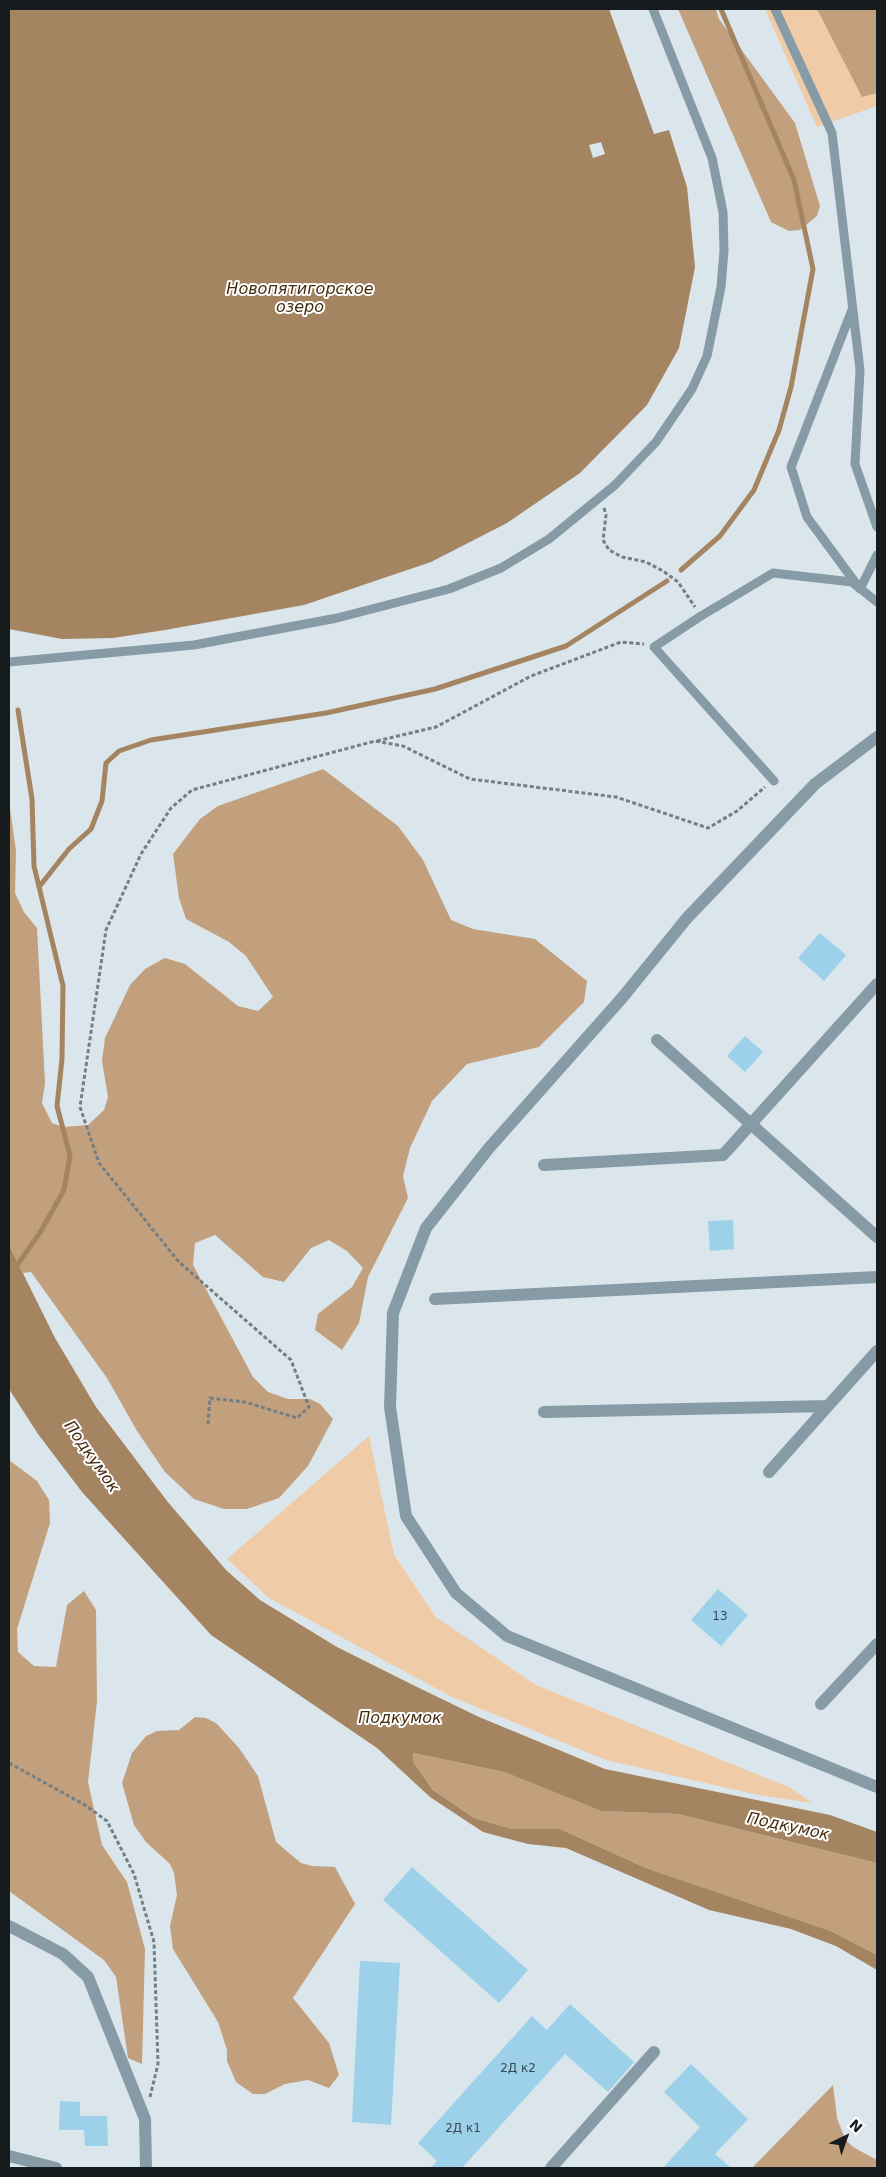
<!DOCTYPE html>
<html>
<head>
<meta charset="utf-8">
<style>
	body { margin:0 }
	#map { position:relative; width:886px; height:2177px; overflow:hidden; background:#dae6ec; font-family:"DejaVu Sans",sans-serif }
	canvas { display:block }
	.frame { position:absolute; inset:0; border:10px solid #161b1d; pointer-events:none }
	.north { position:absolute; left:821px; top:2112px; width:50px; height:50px; -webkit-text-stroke:4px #fff; paint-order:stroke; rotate:42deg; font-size:14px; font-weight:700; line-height:20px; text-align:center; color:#161b1d }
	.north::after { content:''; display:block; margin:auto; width:18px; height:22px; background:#161b1d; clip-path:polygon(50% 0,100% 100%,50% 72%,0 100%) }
</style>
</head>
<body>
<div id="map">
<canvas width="886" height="2177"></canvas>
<div class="frame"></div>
<div class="north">N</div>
</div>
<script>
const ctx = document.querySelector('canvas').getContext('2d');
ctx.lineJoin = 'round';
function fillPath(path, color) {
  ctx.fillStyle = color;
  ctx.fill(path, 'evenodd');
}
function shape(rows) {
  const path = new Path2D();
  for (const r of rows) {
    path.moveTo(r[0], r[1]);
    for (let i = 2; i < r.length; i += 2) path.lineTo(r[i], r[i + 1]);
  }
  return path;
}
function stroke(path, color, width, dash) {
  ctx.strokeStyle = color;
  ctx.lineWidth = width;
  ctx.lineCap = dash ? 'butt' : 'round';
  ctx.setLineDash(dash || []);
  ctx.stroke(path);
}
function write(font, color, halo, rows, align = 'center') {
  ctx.font = font + ' "DejaVu Sans",sans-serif';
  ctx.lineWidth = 4;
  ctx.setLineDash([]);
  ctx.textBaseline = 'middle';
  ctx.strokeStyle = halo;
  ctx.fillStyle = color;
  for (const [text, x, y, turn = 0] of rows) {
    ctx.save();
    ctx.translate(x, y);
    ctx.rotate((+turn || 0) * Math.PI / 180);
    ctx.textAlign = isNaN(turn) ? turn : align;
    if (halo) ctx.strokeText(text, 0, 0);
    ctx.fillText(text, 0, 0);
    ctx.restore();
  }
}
fillPath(shape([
	[765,9,877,9,877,106,817,127],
	[369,1436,394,1555,436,1617,536,1685,791,1788,812,1803,753,1794,606,1760,452,1697,269,1598,227,1559]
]), '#efcca7');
fillPath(shape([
	[678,9,716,9,719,19,795,123,820,206,817,216,800,230,789,231,771,222],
	[817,9,877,9,877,93,862,97],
	[323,769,398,826,423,860,451,920,473,929,535,939,587,981,584,1002,539,1047,467,1064,432,1101,410,1148,403,1176,408,1198,368,1277,359,1323,342,1350,315,1330,318,1314,352,1287,363,1268,347,1251,329,1240,311,1248,284,1282,263,1277,215,1235,195,1243,193,1265,253,1377,268,1392,288,1399,310,1399,320,1404,333,1419,308,1466,279,1498,247,1509,224,1509,194,1499,165,1472,137,1431,107,1378,31,1272,23,1273,9,1245,9,801,16,851,15,893,24,912,37,928,45,1083,42,1103,52,1123,63,1127,88,1125,104,1110,108,1097,102,1061,105,1038,130,985,145,969,165,958,185,964,238,1006,258,1011,273,997,246,956,229,942,186,919,179,898,173,854,200,819,218,806],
	[9,1460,37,1481,49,1500,50,1523,17,1629,18,1652,34,1666,56,1667,67,1605,84,1591,96,1610,97,1701,88,1782,102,1845,127,1882,145,1949,142,2064,128,2058,116,1977,104,1960,9,1891],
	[195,1717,206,1718,216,1723,239,1748,258,1776,276,1842,301,1863,312,1866,335,1867,355,1904,293,1998,329,2043,339,2075,329,2088,308,2080,285,2084,265,2094,253,2094,236,2082,227,2061,227,2050,218,2022,173,1949,170,1926,177,1895,174,1873,170,1864,146,1842,134,1825,122,1783,132,1753,146,1736,157,1731,179,1730],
	[413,1753,504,1772,601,1811,678,1814,877,1863,877,1955,831,1931,646,1868,560,1829,512,1829,474,1818,433,1790,413,1762],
	[833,2085,837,2118,845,2139,853,2147,877,2160,877,2168,752,2168]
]), '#c2a07d');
fillPath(shape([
	[9,9,609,9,654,134,669,130,687,187,695,267,679,348,647,405,580,473,507,523,431,562,304,605,165,630,113,638,62,639,9,629],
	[601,142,605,154,593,158,589,145],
	[9,1245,55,1338,96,1407,167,1501,226,1570,260,1600,337,1647,417,1687,479,1717,605,1769,830,1815,877,1832,877,1863,678,1814,601,1811,504,1772,413,1753,413,1762,433,1790,474,1818,512,1829,560,1829,646,1868,831,1931,877,1955,877,1970,836,1946,791,1929,709,1910,566,1848,528,1844,483,1832,430,1797,377,1748,211,1635,82,1492,38,1434,9,1389]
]), '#a58461');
stroke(shape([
	[681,570,720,536,754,490,779,430,791,387,813,269,794,180,721,9],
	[39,887,69,849,91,829,102,801,106,763,119,751,151,740,326,713,435,689,566,646,667,581],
	[9,1277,41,1231,64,1190,70,1156,57,1106,62,1059,63,986,34,866,32,799,18,710]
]), '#a58461', 5);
fillPath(shape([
	[820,933,846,955,824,981,798,958],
	[745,1036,763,1052,745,1072,727,1056],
	[733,1220,734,1249,710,1251,708,1221],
	[718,1589,748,1615,721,1646,691,1620],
	[412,1867,528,1970,499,2003,383,1900],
	[360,1961,400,1963,391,2125,352,2122],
	[570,2004,634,2062,608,2092,565,2054,462,2168,430,2168,437,2161,418,2143,532,2016,547,2030],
	[691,2064,748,2119,715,2154,731,2168,663,2168,700,2127,664,2092],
	[60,2101,80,2102,80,2116,107,2116,108,2146,85,2146,84,2130,59,2130]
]), '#9dd0e9');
stroke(shape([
	[604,508,606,515,603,540,609,550,622,557,646,562,663,571,678,582,695,607],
	[377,741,436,727,531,676,621,642,644,644],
	[208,1424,210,1398,245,1402,297,1418,309,1407,291,1360,179,1262,99,1163,80,1107,106,930,141,854,171,808,192,790,375,741,403,746,470,779,616,797,708,828,737,811,765,787],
	[9,1763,85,1805,107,1821,134,1874,154,1942,158,2064,150,2097]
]), '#757e82', 3, [4, 2.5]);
stroke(shape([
	[775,9,832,133,860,370,855,464,877,527],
	[852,310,791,467,807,517,860,589,877,555],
	[9,662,194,645,337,618,449,589,501,568,549,539,615,485,656,442,692,389,707,356,721,287,724,251,723,212,712,158,653,9],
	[774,781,654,647,701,616,773,573,852,582,877,602]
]), '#869ba5', 9);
stroke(shape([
	[877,737,815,784,687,918,622,998,489,1148,426,1228,393,1313,390,1407,406,1516,456,1593,507,1636,877,1787],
	[657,1040,877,1237],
	[544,1165,723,1155,877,984],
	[435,1299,877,1277],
	[544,1412,828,1406],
	[769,1472,877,1351],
	[821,1704,877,1644],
	[9,1926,63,1954,88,1977,145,2119,146,2168],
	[9,2156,56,2168],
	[551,2168,654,2052]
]), '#869ba5', 12);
write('12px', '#384850', null, [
	["13",720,1617],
	["2Д к2",518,2069],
	["2Д к1",463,2129]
]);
write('italic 16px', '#452c0f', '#fff', [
	["Новопятигорское",300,290],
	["озеро",300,308],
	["Подкумок",91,1457,55],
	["Подкумок",400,1719],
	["Подкумок",788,1827,12]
]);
</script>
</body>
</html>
